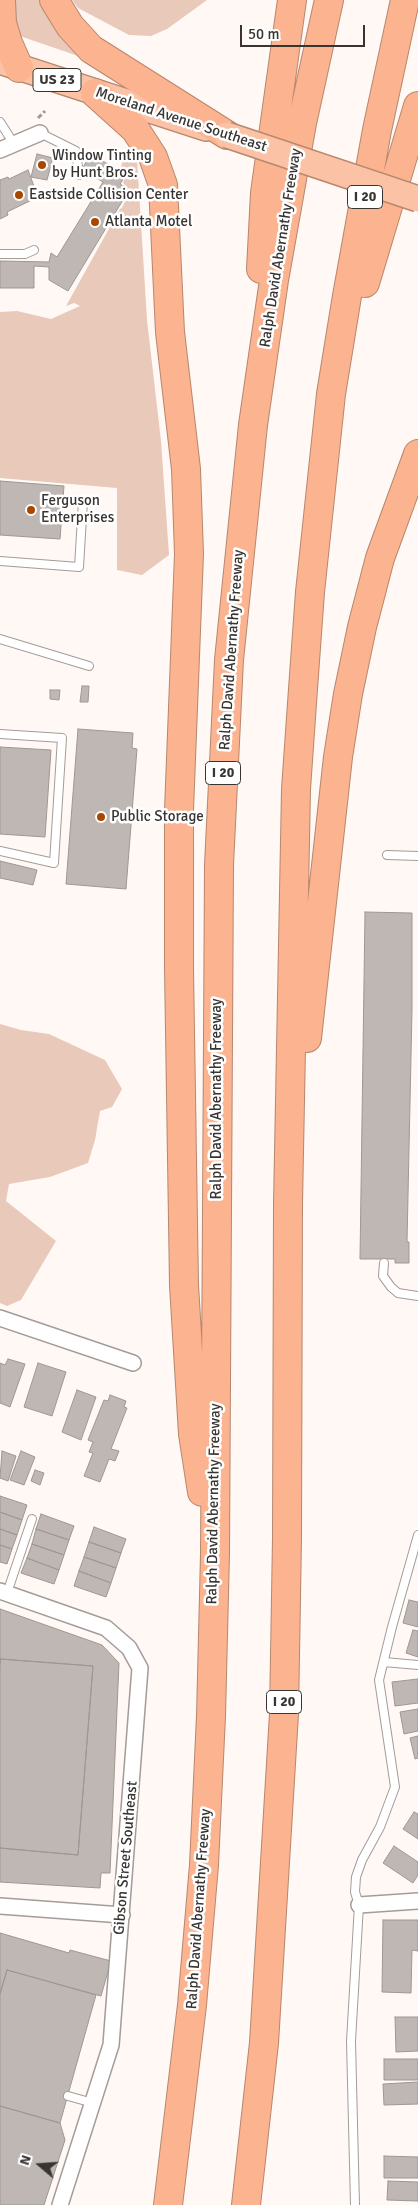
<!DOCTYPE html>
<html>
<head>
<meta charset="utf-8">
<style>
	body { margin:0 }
	#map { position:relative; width:418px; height:2205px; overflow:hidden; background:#fff8f5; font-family:Signika,sans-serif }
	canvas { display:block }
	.north { position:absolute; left:15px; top:2140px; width:50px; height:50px; -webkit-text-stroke:4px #fff; paint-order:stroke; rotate:288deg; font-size:14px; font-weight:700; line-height:20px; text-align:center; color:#373432 }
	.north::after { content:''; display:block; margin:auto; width:18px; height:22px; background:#373432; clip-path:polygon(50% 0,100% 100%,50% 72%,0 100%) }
	.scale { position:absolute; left:240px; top:25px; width:125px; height:22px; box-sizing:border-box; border:2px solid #373432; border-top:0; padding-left:6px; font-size:15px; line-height:18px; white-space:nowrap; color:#373432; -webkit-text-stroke:4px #fff; paint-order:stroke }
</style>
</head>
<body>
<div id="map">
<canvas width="418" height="2205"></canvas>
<div class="north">N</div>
<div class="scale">50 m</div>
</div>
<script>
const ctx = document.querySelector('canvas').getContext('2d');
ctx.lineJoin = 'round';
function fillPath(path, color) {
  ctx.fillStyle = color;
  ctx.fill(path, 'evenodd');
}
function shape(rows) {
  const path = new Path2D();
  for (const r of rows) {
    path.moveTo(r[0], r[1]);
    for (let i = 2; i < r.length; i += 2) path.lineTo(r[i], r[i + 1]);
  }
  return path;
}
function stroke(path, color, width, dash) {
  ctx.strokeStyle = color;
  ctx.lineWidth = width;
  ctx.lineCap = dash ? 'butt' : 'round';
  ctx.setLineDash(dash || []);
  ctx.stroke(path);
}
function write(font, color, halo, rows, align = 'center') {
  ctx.font = font + ' Signika,sans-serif';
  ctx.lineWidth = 5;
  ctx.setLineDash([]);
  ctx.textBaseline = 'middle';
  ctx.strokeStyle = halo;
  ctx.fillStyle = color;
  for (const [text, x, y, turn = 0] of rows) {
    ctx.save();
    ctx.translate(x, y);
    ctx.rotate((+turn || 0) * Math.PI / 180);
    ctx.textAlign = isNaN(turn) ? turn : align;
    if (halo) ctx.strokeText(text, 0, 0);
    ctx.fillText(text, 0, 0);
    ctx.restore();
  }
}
fillPath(shape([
	[7,0,46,0,81,57,11,33],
	[72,0,207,0,167,29,151,36,129,35,78,8],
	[124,157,137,159,147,320,161,441,169,555,142,575,117,570,117,488,0,478,0,312,17,311,51,319,80,306,74,303,66,306,120,209,122,208,130,190,123,183,127,173,121,167],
	[0,1024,21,1030,49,1034,105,1060,122,1089,112,1107,100,1111,95,1140,88,1163,50,1177,9,1184,6,1201,56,1241,21,1300,7,1306,0,1303]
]), '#e9c9ba');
const building = shape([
	[37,154,53,158,47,180,31,177,37,154],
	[91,154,126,175,120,184,129,190,68,291,49,280,49,267,34,266,34,288,0,288,0,261,49,262,51,253,57,257,103,182,82,169,91,154],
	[28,170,38,197,7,212,8,215,0,219,0,180,8,177,9,179,28,170],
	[0,481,64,486,60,539,0,535,0,481],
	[82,686,89,686,88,702,80,702,82,686],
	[50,690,60,690,59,700,50,699,50,690],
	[78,729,133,733,132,748,137,749,126,889,66,884,78,729],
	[0,747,51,750,45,837,0,834,0,747],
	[0,861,37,870,33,885,0,878,0,861],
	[365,912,412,913,412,1009,407,1242,409,1242,409,1263,395,1263,395,1259,360,1259,365,912],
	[8,1359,25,1364,10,1407,0,1403,0,1363,5,1365,8,1359],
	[38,1363,66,1372,52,1416,24,1407,38,1363],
	[77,1390,96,1397,81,1440,62,1432,77,1390],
	[110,1395,126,1401,124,1407,127,1408,111,1449,119,1451,115,1461,109,1459,100,1482,84,1476,93,1453,89,1452,93,1442,88,1440,104,1400,108,1401,110,1395],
	[2,1451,16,1456,8,1481,0,1478,2,1451],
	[21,1451,35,1457,24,1485,10,1480,21,1451],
	[35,1470,44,1473,40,1485,31,1481,35,1470],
	[0,1496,27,1505,22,1520,0,1512,0,1496],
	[0,1512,22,1520,17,1535,0,1529,0,1512],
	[41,1514,74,1526,69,1540,36,1529,41,1514],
	[94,1527,126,1539,121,1553,89,1542,94,1527],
	[0,1529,17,1535,12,1549,0,1545,0,1529],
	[36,1529,69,1540,64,1555,32,1544,36,1529],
	[89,1542,121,1553,116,1568,84,1557,89,1542],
	[32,1544,64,1555,59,1570,27,1558,32,1544],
	[0,1545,12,1549,7,1564,0,1562,0,1545],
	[84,1557,116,1568,111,1583,79,1571,84,1557],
	[27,1558,59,1570,54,1584,21,1573,27,1558],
	[79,1571,111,1583,106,1597,74,1586,79,1571],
	[409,1600,418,1602,418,1627,403,1623,409,1600],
	[0,1609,102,1645,119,1663,110,1873,101,1873,100,1888,0,1882,0,1848,78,1855,93,1666,0,1659,0,1665,0,1609],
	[413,1630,418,1631,418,1657,406,1653,413,1630],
	[0,1659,93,1666,78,1855,0,1848,0,1659],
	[418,1679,418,1703,395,1706,392,1682,418,1679],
	[418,1709,418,1731,404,1734,400,1712,418,1709],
	[418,1736,418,1758,415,1759,410,1738,418,1736],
	[414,1812,418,1814,418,1839,403,1829,414,1812],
	[394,1846,418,1862,418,1875,413,1883,383,1863,394,1846],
	[383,1920,418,1920,418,1951,412,1950,411,1993,382,1992,383,1920],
	[0,1933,69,1953,70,1950,111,1961,101,1996,7,1970,0,1994,0,1933],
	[7,1970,96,1995,60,2123,0,2106,0,1994,7,1970],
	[395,2017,418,2017,418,2051,396,2052,395,2017],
	[384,2059,418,2059,418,2080,384,2080,384,2059],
	[418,2082,418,2104,384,2105,383,2084,418,2082],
	[0,2106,60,2123,65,2140,44,2205,0,2205,0,2106],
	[384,2156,418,2157,418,2178,384,2178,384,2156],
	[388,2181,418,2182,418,2201,387,2200,388,2181]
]);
fillPath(building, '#bfb7b3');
stroke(building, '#9e9793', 1);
const service = shape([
	[0,122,14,144],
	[40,133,76,151,79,175],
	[0,254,25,254,34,250],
	[0,561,79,567,83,501],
	[0,639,89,666],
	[0,734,62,738,54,863,0,851],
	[387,855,418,856],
	[384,1263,383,1276,391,1287,398,1293,418,1296],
	[7,1593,32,1519],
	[384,1662,418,1665],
	[68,2096,93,2103],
	[355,2205,351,2041,359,1905,355,1892,356,1877,362,1860,380,1827,395,1787,379,1680,392,1627,418,1535]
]);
const minor = shape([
	[0,150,40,133],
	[0,1318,133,1363],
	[0,1591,106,1628,129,1648,140,1668,111,2045,60,2205],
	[359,1905,418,1901],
	[0,1906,122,1915]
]);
const trunk = shape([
	[0,61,206,128]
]);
const motorway = shape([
	[1,0,2,23,8,43,19,68],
	[54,0,70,26,91,49,227,135],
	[95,93,135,129,153,157,163,185,170,332,186,469,189,554,179,810,179,968,184,1285,193,1434,202,1492],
	[261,269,265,193,292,0],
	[365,283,418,106],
	[307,1038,338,757,348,694,362,627,380,558,418,454],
	[168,2205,192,2005,204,1865,211,1716,215,1554,219,865,229,660,253,425,274,280,302,123,329,0],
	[246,2205,264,2043,284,1714,287,1538,288,1204,296,789,303,689,310,592,331,394,347,296,377,130,405,0]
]);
stroke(service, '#a39c98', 10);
stroke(minor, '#a39c98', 18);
stroke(trunk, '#b7876e', 28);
stroke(motorway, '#b7876e', 30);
stroke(shape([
	[38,118,45,111]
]), '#9f9a98', 3, [5, 2.5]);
stroke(service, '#fff', 8);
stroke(minor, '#fff', 15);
stroke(trunk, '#fcc2a6', 25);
stroke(motorway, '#fcb38f', 28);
const trunkBridge = shape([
	[227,135,418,199]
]);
stroke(trunkBridge, '#b7876e', 28, []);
stroke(trunkBridge, '#fcc2a6', 25);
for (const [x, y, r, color] of [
	[42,165,5,"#a84702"],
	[19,195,5,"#a84702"],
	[95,222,5,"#a84702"],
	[31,510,5,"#a84702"],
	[101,817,5,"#a84702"]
]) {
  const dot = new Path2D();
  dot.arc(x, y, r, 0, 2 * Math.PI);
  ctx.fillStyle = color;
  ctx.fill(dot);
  stroke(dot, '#fff', 2);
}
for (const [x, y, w] of [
	[57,80,48],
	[365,197,35],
	[223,773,35],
	[284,1702,35]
]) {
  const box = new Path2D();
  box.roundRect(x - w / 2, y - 11.5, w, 23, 4);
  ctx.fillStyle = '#fff';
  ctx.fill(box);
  stroke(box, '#373432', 1);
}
write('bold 14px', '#373432', null, [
	["US 23",57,80],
	["I 20",365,197],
	["I 20",223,773],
	["I 20",284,1702]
]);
write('15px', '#373432', '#fff', [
	["Moreland Avenue Southeast",181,120,18],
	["Ralph David Abernathy Freeway",281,248,-81],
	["Ralph David Abernathy Freeway",232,650,-86],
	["Ralph David Abernathy Freeway",217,1099,-90],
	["Ralph David Abernathy Freeway",214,1504,-89],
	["Gibson Street Southeast",126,1858,-85],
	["Ralph David Abernathy Freeway",199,1909,-86]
]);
write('15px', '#373432', '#fff', [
	["Window Tinting",52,156],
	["by Hunt Bros.",52,173],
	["Eastside Collision Center",29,195],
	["Atlanta Motel",105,222],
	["Ferguson",41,501],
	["Enterprises",41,518],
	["Public Storage",111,817]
], 'left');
</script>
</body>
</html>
